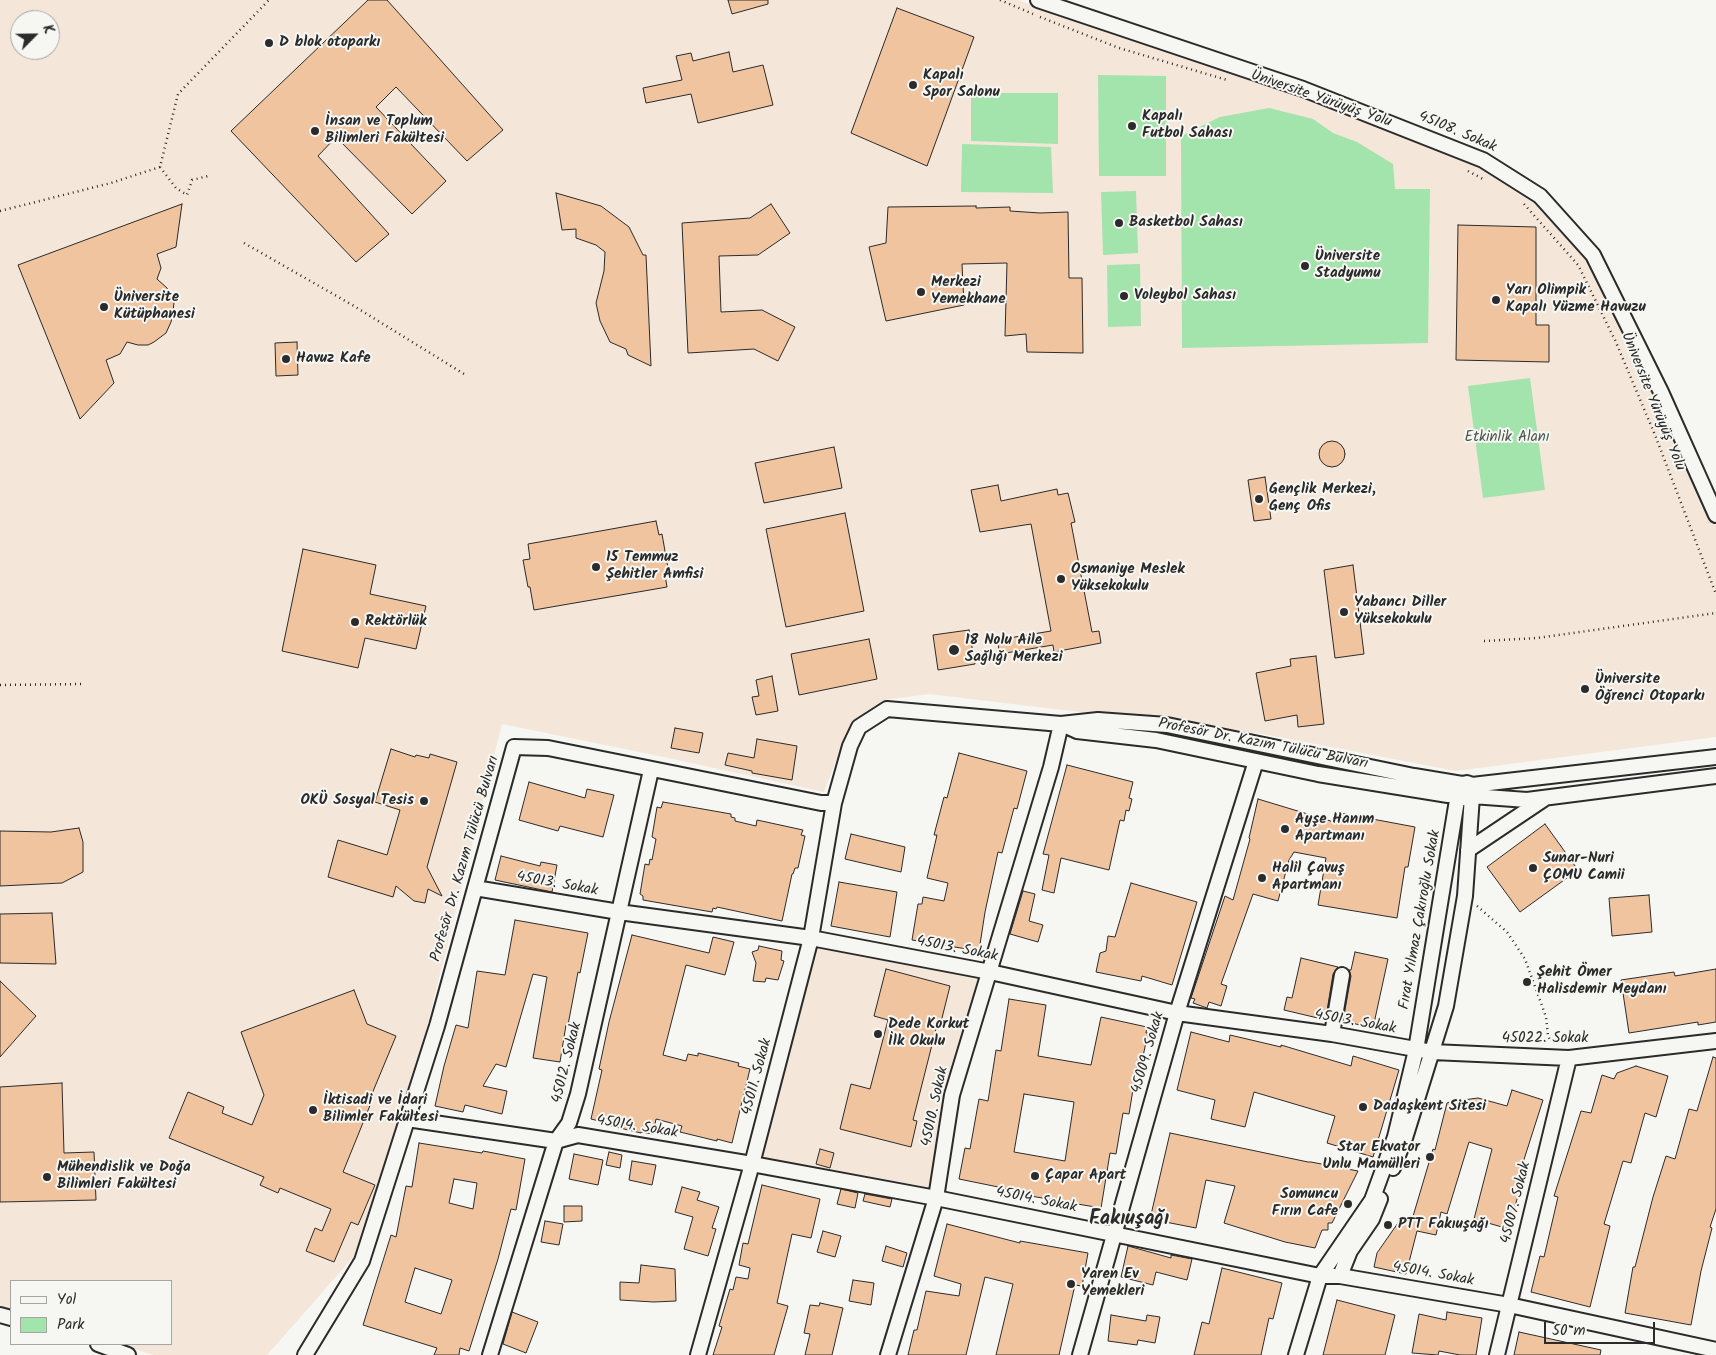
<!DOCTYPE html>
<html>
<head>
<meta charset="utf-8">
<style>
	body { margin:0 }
	#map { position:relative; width:1716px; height:1355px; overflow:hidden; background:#f6f6f2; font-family:Kalam,sans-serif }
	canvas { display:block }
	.legend { position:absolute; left:10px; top:1280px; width:162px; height:65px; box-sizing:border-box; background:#f6f6f2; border:1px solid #a5a5a2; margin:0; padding:6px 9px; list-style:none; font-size:15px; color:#2b2b2b }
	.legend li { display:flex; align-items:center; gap:10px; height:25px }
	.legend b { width:25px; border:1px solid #a5a5a2 }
	.north { position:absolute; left:10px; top:10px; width:50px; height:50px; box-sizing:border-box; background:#f6f6f2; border:1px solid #a5a5a2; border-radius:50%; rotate:67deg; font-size:14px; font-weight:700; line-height:20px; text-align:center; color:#2b2b2b }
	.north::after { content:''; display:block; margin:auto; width:18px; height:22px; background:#2b2b2b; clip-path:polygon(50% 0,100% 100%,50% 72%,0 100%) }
	.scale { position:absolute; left:1544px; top:1322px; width:111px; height:22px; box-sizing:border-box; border:2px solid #2b2b2b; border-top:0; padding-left:6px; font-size:15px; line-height:18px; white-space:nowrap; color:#2b2b2b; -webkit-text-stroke:4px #f6f6f2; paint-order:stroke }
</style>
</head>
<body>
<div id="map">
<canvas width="1716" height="1355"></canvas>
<ul class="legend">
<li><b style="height:6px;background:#f6f6f2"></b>Yol</li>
<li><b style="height:14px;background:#a3e3ac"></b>Park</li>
</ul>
<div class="north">K</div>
<div class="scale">50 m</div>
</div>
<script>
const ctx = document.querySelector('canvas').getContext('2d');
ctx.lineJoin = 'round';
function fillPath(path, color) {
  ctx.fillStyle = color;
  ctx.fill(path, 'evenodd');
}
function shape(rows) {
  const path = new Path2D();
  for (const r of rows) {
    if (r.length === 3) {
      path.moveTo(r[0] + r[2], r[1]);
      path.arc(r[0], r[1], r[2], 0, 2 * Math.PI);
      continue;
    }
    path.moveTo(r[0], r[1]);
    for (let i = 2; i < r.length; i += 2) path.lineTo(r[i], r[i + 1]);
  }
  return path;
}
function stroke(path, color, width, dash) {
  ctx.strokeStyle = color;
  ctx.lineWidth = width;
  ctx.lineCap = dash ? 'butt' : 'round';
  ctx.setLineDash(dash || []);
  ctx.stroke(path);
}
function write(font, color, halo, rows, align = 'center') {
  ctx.font = font + ' Kalam,sans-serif';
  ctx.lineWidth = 4;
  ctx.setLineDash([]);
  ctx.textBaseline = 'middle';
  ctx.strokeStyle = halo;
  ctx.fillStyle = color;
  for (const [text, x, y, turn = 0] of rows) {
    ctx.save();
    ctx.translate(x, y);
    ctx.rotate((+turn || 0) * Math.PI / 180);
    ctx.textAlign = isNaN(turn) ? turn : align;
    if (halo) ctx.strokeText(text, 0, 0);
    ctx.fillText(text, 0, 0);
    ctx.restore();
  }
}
fillPath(shape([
	[0,0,1018,0,1094,27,1299,95,1481,164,1536,199,1589,258,1657,395,1716,526,1716,737,1456,771,1263,734,929,694,884,700,855,723,836,760,824,792,659,756,502,724,424,1038,403,1108,354,1256,320,1295,267,1355,154,1355,118,1344,171,1344,171,1281,11,1281,11,1309,0,1305],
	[20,20,50,20,50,50,20,50],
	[811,938,990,972,952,1095,936,1198,752,1164]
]), '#f4e7d9');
fillPath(shape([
	[1098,75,1166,76,1166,176,1099,176],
	[971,93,1058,93,1058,144,971,141],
	[1269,108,1313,119,1333,133,1357,142,1393,164,1395,189,1430,189,1428,343,1182,348,1181,136,1220,117],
	[962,144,1051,147,1053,193,961,192],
	[1136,191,1138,253,1103,255,1101,192],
	[1140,264,1141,326,1108,327,1107,265],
	[1530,378,1545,490,1483,498,1468,386]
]), '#a3e3ac');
const building = shape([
	[368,0,387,0,503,130,467,161,396,87,376,107,446,181,412,214,336,137,318,156,389,234,356,262,231,131,368,0],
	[728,0,768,0,768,4,732,14,728,0],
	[897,8,974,37,927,166,851,133,897,8],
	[729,52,733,72,763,65,773,105,698,123,691,94,646,103,643,88,682,80,676,56,691,53,693,61,729,52],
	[556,193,601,206,629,227,643,255,646,255,651,366,628,355,626,349,610,342,600,321,596,303,604,271,605,252,596,245,576,238,576,229,562,230,556,193],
	[182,204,176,247,157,254,161,268,157,279,167,288,174,302,173,313,171,322,166,333,154,342,148,345,138,345,127,342,120,354,106,360,114,383,80,419,18,265,182,204],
	[771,204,790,233,758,255,719,256,721,312,762,310,795,327,778,361,754,349,688,353,682,223,750,218,771,204],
	[976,206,976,208,1010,207,1010,211,1040,213,1068,212,1069,278,1082,278,1083,353,1027,352,1026,334,1005,336,1007,263,962,264,964,305,886,321,869,247,886,243,888,207,976,206],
	[1458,225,1536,227,1536,325,1549,325,1549,362,1456,360,1458,225],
	[297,342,298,375,276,376,275,343,297,342],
	[1332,454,13],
	[834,447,842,488,764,503,755,463,834,447],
	[1265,477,1271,519,1254,521,1248,480,1265,477],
	[998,485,1001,501,1057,489,1058,495,1068,493,1075,522,1071,523,1092,632,1099,631,1101,643,1054,652,1053,645,1000,654,997,640,1051,631,1031,524,980,532,971,490,998,485],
	[845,513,864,611,786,627,766,529,845,513],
	[656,521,659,535,662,534,669,574,665,575,667,587,534,610,530,587,528,587,523,560,530,559,528,544,656,521],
	[303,549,376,565,370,594,426,606,416,649,365,638,358,668,282,651,303,549],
	[1353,565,1364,654,1335,658,1324,570,1353,565],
	[969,630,975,664,938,670,933,635,969,630],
	[869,639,877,679,799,695,791,654,869,639],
	[1316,656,1324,724,1298,727,1297,715,1265,721,1256,673,1291,666,1290,659,1316,656],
	[772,676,778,711,756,715,752,697,759,696,756,680,772,676],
	[675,728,703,733,699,753,671,748,675,728],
	[757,739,797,746,792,780,752,773,752,771,725,765,728,753,754,758,757,739],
	[391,749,415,757,416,755,429,758,430,754,457,762,427,867,442,896,428,889,425,903,414,901,396,886,393,897,328,877,338,840,387,855,400,810,375,802,391,749],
	[959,753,1027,771,1017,809,1014,808,1002,853,998,852,985,912,979,951,912,940,918,904,922,904,923,897,944,901,948,883,927,878,937,835,934,835,944,797,947,798,959,753],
	[1067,765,1133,782,1129,798,1132,799,1129,811,1126,810,1124,821,1120,820,1109,870,1061,858,1054,893,1042,890,1049,855,1043,854,1067,765],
	[529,782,585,798,587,789,614,795,603,837,560,826,558,831,519,820,529,782],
	[1258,799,1334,822,1335,812,1415,827,1408,867,1405,867,1397,918,1318,905,1326,858,1294,852,1289,860,1278,901,1253,894,1221,984,1227,986,1221,1006,1209,1002,1207,1008,1193,1003,1195,999,1191,998,1225,896,1233,900,1250,839,1249,838,1258,799],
	[663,802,731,814,731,817,735,818,735,821,756,826,757,820,803,830,801,835,805,836,798,868,795,868,793,874,792,874,782,921,717,907,716,909,713,908,712,912,643,900,643,896,640,894,645,864,649,865,650,859,652,860,656,839,652,837,657,807,661,808,663,802],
	[1545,824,1578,870,1520,912,1487,867,1545,824],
	[79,828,83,842,83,872,62,883,0,886,0,831,51,832,79,828],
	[851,834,905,847,901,872,845,859,851,834],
	[501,856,540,866,541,862,557,865,552,892,495,880,501,856],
	[839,882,897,892,890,937,831,926,839,882],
	[1131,883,1197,902,1172,985,1142,976,1141,981,1096,972,1100,953,1106,951,1108,936,1115,937,1131,883],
	[1023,891,1035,894,1029,921,1043,925,1038,942,1010,934,1023,891],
	[1649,895,1652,932,1612,936,1609,898,1649,895],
	[52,913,56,964,0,963,0,914,52,913],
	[515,920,588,933,580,973,578,972,568,1025,566,1025,560,1062,533,1058,547,977,533,974,506,1067,496,1064,483,1086,507,1091,502,1114,465,1105,463,1112,435,1106,444,1066,456,1025,468,1028,477,971,505,975,515,920],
	[632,935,709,953,713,937,734,942,725,975,686,965,663,1055,686,1061,688,1054,698,1056,698,1053,739,1063,738,1066,750,1069,732,1143,717,1139,717,1141,680,1132,682,1126,656,1119,653,1134,641,1132,641,1133,599,1123,599,1121,591,1119,602,1070,599,1069,609,1022,632,935],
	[759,946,782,951,781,960,784,961,778,980,766,978,765,982,753,981,756,963,752,952,758,950,759,946],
	[1355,952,1388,959,1373,1028,1343,1021,1351,976,1349,970,1351,970,1355,952],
	[1301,958,1338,967,1333,974,1326,1017,1322,1017,1322,1019,1284,1010,1287,997,1292,998,1301,958],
	[886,969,950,986,941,1022,938,1021,913,1120,917,1121,911,1147,840,1129,851,1084,870,1089,888,1020,874,1016,886,969],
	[1716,969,1716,1022,1698,1025,1698,1022,1629,1033,1621,980,1674,972,1675,976,1716,969],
	[0,981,36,1016,0,1057,0,981],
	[354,990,367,1024,396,1036,369,1101,371,1103,343,1172,375,1185,358,1225,351,1222,334,1262,306,1251,315,1228,322,1231,331,1209,280,1188,278,1193,260,1185,264,1177,169,1138,188,1092,224,1107,222,1113,252,1125,264,1095,241,1032,354,990],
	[1009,999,1046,1005,1038,1056,1091,1065,1101,1017,1147,1027,1146,1033,1148,1033,1142,1061,1139,1060,1137,1065,1129,1114,1123,1113,1116,1154,1110,1153,1101,1208,1013,1193,1013,1190,959,1179,965,1148,970,1149,979,1099,988,1101,996,1050,1001,1051,1009,999],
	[1024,1094,1074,1102,1065,1161,1014,1152,1024,1094],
	[1191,1032,1229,1042,1230,1035,1281,1047,1281,1045,1351,1066,1353,1056,1399,1070,1373,1157,1327,1143,1335,1116,1254,1092,1245,1127,1211,1119,1215,1100,1177,1090,1191,1032],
	[1713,1057,1716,1058,1716,1209,1710,1227,1712,1228,1701,1271,1691,1325,1625,1313,1633,1267,1635,1267,1653,1197,1666,1156,1675,1159,1689,1109,1697,1111,1713,1057],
	[1636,1066,1668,1076,1656,1117,1645,1113,1631,1163,1623,1161,1604,1224,1610,1226,1590,1307,1531,1292,1540,1256,1544,1257,1558,1197,1554,1196,1581,1111,1591,1113,1602,1075,1614,1079,1617,1073,1636,1066],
	[62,1083,64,1153,94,1152,96,1200,0,1202,0,1087,62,1083],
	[1512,1090,1543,1100,1520,1172,1524,1173,1509,1229,1474,1219,1492,1149,1469,1142,1447,1214,1441,1212,1436,1235,1417,1231,1406,1274,1374,1267,1377,1253,1400,1220,1411,1223,1433,1149,1435,1150,1447,1103,1452,1101,1458,1104,1463,1100,1478,1098,1507,1106,1512,1090],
	[1170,1133,1308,1162,1311,1162,1358,1171,1332,1223,1328,1223,1328,1230,1322,1230,1315,1248,1285,1242,1224,1223,1235,1186,1206,1180,1196,1228,1150,1219,1170,1133],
	[419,1143,482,1153,483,1151,525,1159,516,1210,511,1209,498,1259,469,1351,460,1348,459,1355,434,1355,437,1348,363,1325,391,1235,396,1237,406,1186,412,1187,419,1143],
	[454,1179,477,1183,473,1209,449,1203,454,1179],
	[415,1268,452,1280,441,1314,405,1302,415,1268],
	[820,1149,834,1153,830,1168,816,1164,820,1149],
	[609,1152,622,1155,620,1168,606,1165,609,1152],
	[574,1154,603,1160,598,1185,569,1179,574,1154],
	[632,1161,656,1165,652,1185,629,1180,632,1161],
	[762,1185,820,1199,811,1238,792,1234,777,1303,788,1306,774,1355,713,1355,722,1327,719,1326,730,1289,733,1290,736,1277,748,1279,750,1268,739,1265,743,1243,748,1244,762,1185],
	[682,1187,700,1192,697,1200,719,1207,712,1228,716,1229,708,1256,684,1249,693,1217,675,1212,682,1187],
	[841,1189,858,1193,855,1208,837,1204,841,1189],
	[865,1194,892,1199,890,1207,863,1201,865,1194],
	[564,1206,582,1206,582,1221,564,1222,564,1206],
	[545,1221,563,1224,559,1245,541,1242,545,1221],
	[947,1224,1020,1243,1020,1241,1088,1253,1082,1286,1075,1285,1059,1355,996,1355,1013,1284,985,1277,966,1355,908,1355,914,1330,917,1330,926,1291,959,1296,961,1284,934,1276,947,1224],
	[823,1231,841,1236,835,1257,817,1252,823,1231],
	[886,1246,907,1253,903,1267,882,1261,886,1246],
	[1128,1246,1171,1258,1171,1255,1192,1259,1187,1280,1156,1272,1153,1285,1121,1277,1128,1246],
	[641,1265,675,1269,676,1301,654,1302,620,1300,620,1282,639,1283,641,1265],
	[1222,1268,1282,1283,1273,1319,1269,1318,1261,1355,1194,1355,1202,1322,1209,1324,1222,1268],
	[853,1280,874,1283,871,1305,849,1301,853,1280],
	[1337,1300,1395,1315,1385,1355,1323,1355,1337,1300],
	[820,1303,843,1308,832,1355,805,1355,810,1334,804,1333,810,1305,819,1306,820,1303],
	[512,1312,538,1322,526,1353,503,1344,512,1312],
	[1447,1312,1482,1318,1476,1355,1460,1355,1439,1351,1438,1355,1412,1353,1419,1314,1446,1320,1447,1312],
	[1111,1315,1146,1321,1147,1315,1160,1317,1155,1343,1138,1340,1137,1345,1108,1341,1111,1315],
	[1519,1332,1601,1350,1600,1355,1514,1355,1519,1332]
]);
fillPath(building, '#f1c4a0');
stroke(building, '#2b2b2b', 1);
const street = shape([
	[1038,0,1303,89,1483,160,1540,196,1593,255,1661,392,1716,515],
	[1064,725,1077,731,1156,740,1318,774,1448,795,1459,793],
	[1465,798,1472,796,1527,800,1716,776],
	[1468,850,1544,799],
	[475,888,619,912,811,938,990,972,1177,1013,1332,1034,1432,1052,1569,1058,1716,1041],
	[1332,1034,1342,975],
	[407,1119,556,1141,578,1135,752,1164,936,1198,1320,1276,1340,1276,1509,1305,1716,1350],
	[1393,1168,1405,1138,1446,1006,1465,896,1472,796,1474,792,1472,785],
	[1340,1276,1350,1251,1372,1219,1380,1199],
	[0,1315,11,1318],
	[98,1344,128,1355],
	[305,1355,362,1261,437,1026,514,747,548,748,821,803,834,803,850,746,859,727,887,709,1061,724,1098,720,1167,725,1414,776,1462,784,1467,783,1472,785,1716,757],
	[490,1355,556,1141,569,1123,578,1094,651,770],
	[698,1355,752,1164,811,938,834,803],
	[888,1355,936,1198,952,1095,1051,767,1061,724],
	[1080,1355,1177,1013,1256,761],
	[1296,1355,1320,1276,1372,1200,1395,1137,1416,1050,1459,788,1462,784],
	[1497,1355,1569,1058]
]);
stroke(street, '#2b2b2b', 18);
stroke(shape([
	[1000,0,1033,14],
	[1040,17,1119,48,1227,80],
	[160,167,176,188,187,195,192,180,208,176],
	[1468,171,1483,179],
	[1524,204,1578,265,1615,340,1655,435,1716,594],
	[0,211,111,183,160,167,178,94,269,0],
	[244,243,354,306,464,374],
	[1484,641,1537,638,1716,613],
	[0,685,83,684],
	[1477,906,1507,932,1525,959,1546,1017,1548,1036,1551,1042]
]), '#2b2b2b', 2.5, [1, 4]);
stroke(street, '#f6f6f2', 14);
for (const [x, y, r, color] of [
	[269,43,5,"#2b2b2b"],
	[913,85,5,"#2b2b2b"],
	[1132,126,5,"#2b2b2b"],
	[315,131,5,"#2b2b2b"],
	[1119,223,5,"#2b2b2b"],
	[1305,266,5,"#2b2b2b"],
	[921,292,5,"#2b2b2b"],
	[1124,296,5,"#2b2b2b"],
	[1496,300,5,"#2b2b2b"],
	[104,307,5,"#2b2b2b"],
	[286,359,5,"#2b2b2b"],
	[1259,499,5,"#2b2b2b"],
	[596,567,5,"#2b2b2b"],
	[1061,579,5,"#2b2b2b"],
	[1344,612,5,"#2b2b2b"],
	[355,622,5,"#2b2b2b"],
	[954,650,6,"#2b2b2b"],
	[1585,689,5,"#2b2b2b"],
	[424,801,5,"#2b2b2b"],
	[1285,829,5,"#2b2b2b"],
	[1533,868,5,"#2b2b2b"],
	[1262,878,5,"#2b2b2b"],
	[1527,982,5,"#2b2b2b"],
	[878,1034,5,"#2b2b2b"],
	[1363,1107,5,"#2b2b2b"],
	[313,1110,5,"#2b2b2b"],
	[1430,1157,5,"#2b2b2b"],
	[1035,1176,5,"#2b2b2b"],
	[47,1177,5,"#2b2b2b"],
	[1348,1204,5,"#2b2b2b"],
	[1388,1225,5,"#2b2b2b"],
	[1071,1284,5,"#2b2b2b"]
]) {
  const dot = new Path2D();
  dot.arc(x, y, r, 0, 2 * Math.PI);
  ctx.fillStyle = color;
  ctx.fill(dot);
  stroke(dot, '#f6f6f2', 2);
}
write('bold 15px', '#2b2b2b', '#f6f6f2', [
	["D blok otoparkı",279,43],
	["Kapalı",923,76],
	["Spor Salonu",923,93],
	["Kapalı",1142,117],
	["Futbol Sahası",1142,134],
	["İnsan ve Toplum",325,122],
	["Bilimleri Fakültesi",325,139],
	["Basketbol Sahası",1129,223],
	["Üniversite",1315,257],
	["Stadyumu",1315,274],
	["Merkezi",931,283],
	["Yemekhane",931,300],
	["Yarı Olimpik",1506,291],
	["Kapalı Yüzme Havuzu",1506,308],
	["Voleybol Sahası",1134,296],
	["Üniversite",114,298],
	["Kütüphanesi",114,315],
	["Havuz Kafe",296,359],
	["Gençlik Merkezi,",1269,490],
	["Genç Ofis",1269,507],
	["15 Temmuz",606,558],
	["Şehitler Amfisi",606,575],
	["Osmaniye Meslek",1071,570],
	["Yüksekokulu",1071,587],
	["Yabancı Diller",1354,603],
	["Yüksekokulu",1354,620],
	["Rektörlük",365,622],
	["18 Nolu Aile",965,641],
	["Sağlığı Merkezi",965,658],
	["Üniversite",1595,680],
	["Öğrenci Otoparkı",1595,697],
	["OKÜ Sosyal Tesis",414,801,"right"],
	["Ayşe Hanım",1295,820],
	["Apartmanı",1295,837],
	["Sunar-Nuri",1543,859],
	["ÇOMU Camii",1543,876],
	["Halil Çavuş",1272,869],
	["Apartmanı",1272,886],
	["Şehit Ömer",1537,973],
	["Halisdemir Meydanı",1537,990],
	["Dede Korkut",888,1025],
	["İlk Okulu",888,1042],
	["İktisadi ve İdari",323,1101],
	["Bilimler Fakültesi",323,1118],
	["Dadaşkent Sitesi",1373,1107],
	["Star Ekvator",1420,1148,"right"],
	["Unlu Mamülleri",1420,1165,"right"],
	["Mühendislik ve Doğa",57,1168],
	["Bilimleri Fakültesi",57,1185],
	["Çapar Apart",1045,1176],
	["Somuncu",1338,1195,"right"],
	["Fırın Cafe",1338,1212,"right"],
	["PTT Fakıuşağı",1398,1225],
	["Yaren Ev",1081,1275],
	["Yemekleri",1081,1292]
], 'left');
write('15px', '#2b2b2b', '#f6f6f2', [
	["Üniversite Yürüyüş Yolu",1321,100,19],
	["45108. Sokak",1457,133,23],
	["Üniversite Yürüyüş Yolu",1652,402,68],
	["Profesör Dr. Kazım Tülücü Bulvarı",1263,745,11],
	["Profesör Dr. Kazım Tülücü Bulvarı",466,859,-74],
	["45013. Sokak",557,885,10],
	["Fırat Yılmaz Çakıroğlu Sokak",1421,920,-80],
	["45013. Sokak",957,950,11],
	["45013. Sokak",1355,1023,10],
	["45022. Sokak",1545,1039],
	["45009. Sokak",1149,1053,-74],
	["45012. Sokak",568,1063,-76],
	["45011. Sokak",758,1077,-75],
	["45010. Sokak",936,1107,-78],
	["45014. Sokak",637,1128,9],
	["45014. Sokak",1036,1201,11],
	["45007. Sokak",1517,1203,-76],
	["45014. Sokak",1433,1275,10]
]);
write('15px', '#49594b', '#f6f6f2', [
	["Etkinlik Alanı",1507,438]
]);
write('bold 20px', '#2b2b2b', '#f6f6f2', [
	["Fakıuşağı",1129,1221]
]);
</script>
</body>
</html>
